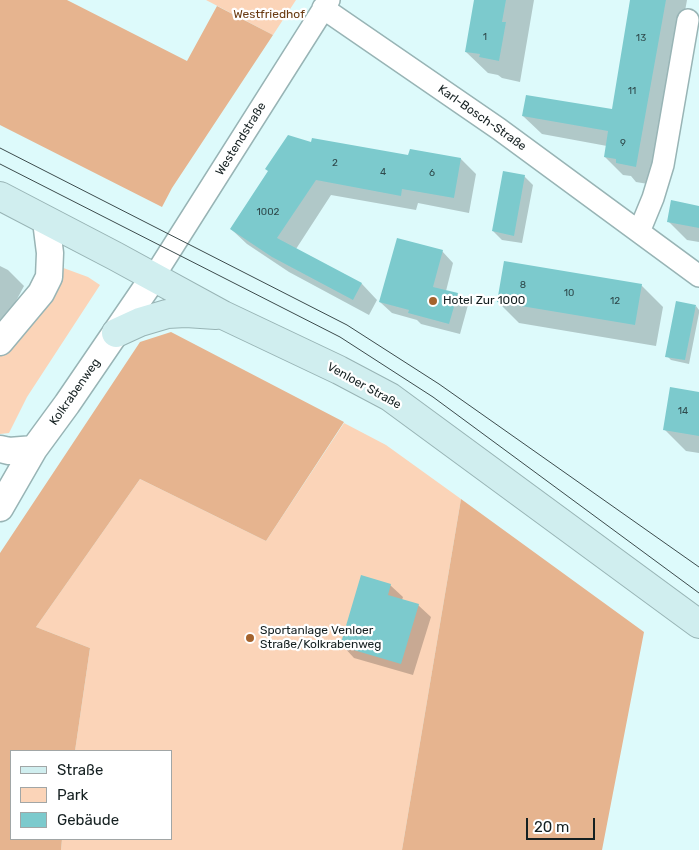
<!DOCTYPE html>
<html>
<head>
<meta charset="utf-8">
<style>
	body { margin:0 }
	#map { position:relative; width:699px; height:850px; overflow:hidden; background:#ddfafb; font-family:Rubik,sans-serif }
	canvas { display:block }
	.legend { position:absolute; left:10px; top:750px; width:162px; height:90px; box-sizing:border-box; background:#fff; border:1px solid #a1a6a6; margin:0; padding:6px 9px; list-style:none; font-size:15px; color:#152021 }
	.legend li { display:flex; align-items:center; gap:10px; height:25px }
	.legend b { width:25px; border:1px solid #a1a6a6 }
	.scale { position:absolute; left:526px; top:818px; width:69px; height:22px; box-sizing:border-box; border:2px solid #152021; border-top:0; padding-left:6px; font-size:15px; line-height:18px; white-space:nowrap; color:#152021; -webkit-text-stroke:4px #fff; paint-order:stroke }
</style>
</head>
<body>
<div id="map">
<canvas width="699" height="850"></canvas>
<ul class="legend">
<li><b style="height:6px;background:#d0eeef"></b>Straße</li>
<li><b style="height:14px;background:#fbd4b8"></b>Park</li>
<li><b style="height:14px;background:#7ccacd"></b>Gebäude</li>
</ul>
<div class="scale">20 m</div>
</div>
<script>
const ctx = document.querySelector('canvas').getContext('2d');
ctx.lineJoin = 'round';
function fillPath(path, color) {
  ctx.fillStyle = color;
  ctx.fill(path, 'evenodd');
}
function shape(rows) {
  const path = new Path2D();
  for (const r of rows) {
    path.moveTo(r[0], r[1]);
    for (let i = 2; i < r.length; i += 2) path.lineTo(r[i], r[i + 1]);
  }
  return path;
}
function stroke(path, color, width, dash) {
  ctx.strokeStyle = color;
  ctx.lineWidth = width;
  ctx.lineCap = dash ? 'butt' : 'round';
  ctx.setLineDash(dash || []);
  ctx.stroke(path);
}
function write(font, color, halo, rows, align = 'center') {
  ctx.font = font + ' Rubik,sans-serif';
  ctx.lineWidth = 4.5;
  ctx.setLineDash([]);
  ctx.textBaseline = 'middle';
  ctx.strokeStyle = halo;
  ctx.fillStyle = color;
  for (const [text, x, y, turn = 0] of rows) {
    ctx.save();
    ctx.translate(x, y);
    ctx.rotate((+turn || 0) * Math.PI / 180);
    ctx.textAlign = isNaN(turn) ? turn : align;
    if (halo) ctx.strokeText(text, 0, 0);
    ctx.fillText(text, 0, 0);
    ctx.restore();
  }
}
fillPath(shape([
	[206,0,296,0,273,35],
	[58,266,88,277,100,285,27,397,9,433,0,434,0,352],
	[344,423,386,445,461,499,402,850,61,850,62,839,171,839,171,751,75,751,90,648,36,627,140,479,266,541]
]), '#fbd4b8');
fillPath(shape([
	[0,0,67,0,187,61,217,6,273,35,172,188,162,207,0,125],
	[171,332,344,422,266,541,140,479,36,627,90,648,75,751,11,751,11,839,62,839,61,850,0,850,0,553,140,342],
	[461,499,644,632,602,850,402,850]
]), '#e6b48f');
fillPath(shape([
	[476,0,534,0,520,82,502,78,498,75,488,73,466,52],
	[632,0,687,0,654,185,636,182,631,176,623,175,605,157,607,146,542,134,523,116,613,110],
	[312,144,409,157,461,159,476,174,469,213,418,203,416,210,331,195,296,249,362,284,377,300,369,315,289,272,247,244,231,229],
	[524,176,533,185,522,243,502,240,493,231],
	[699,207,699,242,687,240,668,221],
	[442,251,453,263,446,291,457,294,468,305,460,334,421,324,417,320,392,313,380,302],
	[0,266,8,270,24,286,0,331],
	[641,285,663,307,656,346,519,323,498,302],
	[696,306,699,310,699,313,689,364,671,360,667,356],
	[699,393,699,453,686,451,665,430],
	[390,585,403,597,402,600,418,605,431,617,413,675,354,658,342,645]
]), '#0003');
fillPath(shape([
	[474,0,506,0,502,22,506,22,499,61,479,57,480,54,465,52],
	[630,0,666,0,636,167,616,163,616,159,604,157,608,131,522,116,526,95,612,109],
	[288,135,311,142,312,138,408,155,410,149,461,158,454,198,402,189,401,196,316,180,277,238,362,283,353,300,272,257,230,229,268,171,265,169],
	[503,171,525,175,514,236,492,231],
	[671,200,699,206,699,228,667,222],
	[397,238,443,250,433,287,458,293,449,324,408,313,409,310,379,302],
	[504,261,642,284,635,325,497,302],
	[676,301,696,305,685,360,665,357],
	[670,387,699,392,699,436,663,430],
	[361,575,391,584,388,595,419,604,401,664,340,646]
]), '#7ccacd');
const minor = shape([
	[323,8,499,129,699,276],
	[639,232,653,198,663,165,688,20],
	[153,278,329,0]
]);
const tertiary = shape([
	[0,342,41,293,49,277,50,253,46,221],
	[0,449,9,451,34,449],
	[0,508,34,449,67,404,153,278]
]);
const secondary = shape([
	[0,196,115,256,223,315,339,370,390,397,699,624],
	[116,333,140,322,167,314,186,313,216,315]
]);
stroke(minor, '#98b4b5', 24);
stroke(tertiary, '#98b4b5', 29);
stroke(secondary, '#98b4b5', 30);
stroke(minor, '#fff', 21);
stroke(tertiary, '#fff', 26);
stroke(secondary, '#d0eeef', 28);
stroke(shape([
	[0,148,347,325,439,384,699,567],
	[0,164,340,337,433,397,699,593]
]), '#3c4b4c', 1);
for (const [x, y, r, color] of [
	[433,301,5,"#a4632d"],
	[250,638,5,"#a4632d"]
]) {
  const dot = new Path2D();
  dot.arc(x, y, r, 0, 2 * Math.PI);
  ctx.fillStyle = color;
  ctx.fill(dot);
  stroke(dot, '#fff', 2);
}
write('10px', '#2f4a4c', null, [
	["1",485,37],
	["13",641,38],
	["11",632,91],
	["9",623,143],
	["2",335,163],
	["4",383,172],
	["6",432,173],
	["1002",268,212],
	["8",523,285],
	["10",569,293],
	["12",615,301],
	["14",683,411]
]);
write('12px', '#6a3b12', '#fff', [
	["Westfriedhof",269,15]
]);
write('12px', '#152021', '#fff', [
	["Karl-Bosch-Straße",482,118,35],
	["Westendstraße",241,139,-58],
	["Venloer Straße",364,386,29],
	["Kolkrabenweg",75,392,-55]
]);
write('12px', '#152021', '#fff', [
	["Hotel Zur 1000",443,301],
	["Sportanlage Venloer",260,631],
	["Straße/Kolkrabenweg",260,645]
], 'left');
</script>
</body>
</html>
